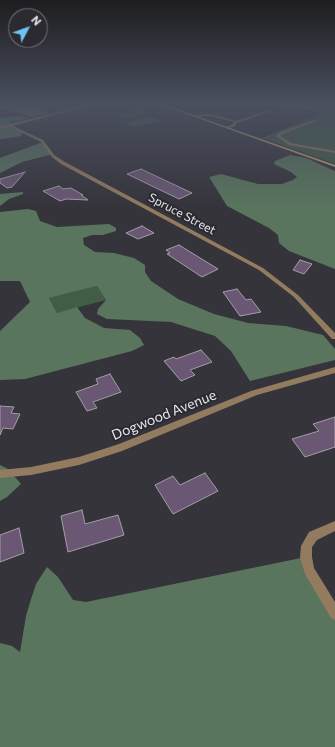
<!DOCTYPE html>
<html>
<head>
<meta charset="utf-8">
<style>
	body { margin:0 }
	#map { position:relative; width:335px; height:747px; overflow:hidden; background:#35343b; font-family:Commissioner,sans-serif }
	canvas { display:block }
	.north { position:absolute; left:8px; top:8px; width:40px; height:40px; box-sizing:border-box; background:#2b2a31; border:1px solid #76757b; border-radius:50%; rotate:49deg; font-size:11px; font-weight:700; line-height:16px; text-align:center; color:#e6e5ea }
	.north::after { content:''; display:block; margin:auto; width:14px; height:18px; background:#6dc2f3; clip-path:polygon(50% 0,100% 100%,50% 72%,0 100%) }
</style>
</head>
<body>
<div id="map">
<canvas width="335" height="747"></canvas>
<div class="north">N</div>
</div>
<script>
const ctx = document.querySelector('canvas').getContext('2d');
ctx.lineJoin = 'round';
function fillPath(path, color) {
  ctx.fillStyle = color;
  ctx.fill(path, 'evenodd');
}
function shape(rows) {
  const path = new Path2D();
  for (const r of rows) {
    path.moveTo(r[0], r[1]);
    for (let i = 2; i < r.length; i += 2) path.lineTo(r[i], r[i + 1]);
  }
  return path;
}
function stroke(path, color, width, dash) {
  ctx.strokeStyle = color;
  ctx.lineWidth = width;
  ctx.lineCap = dash ? 'butt' : 'round';
  ctx.setLineDash(dash || []);
  ctx.stroke(path);
}
function write(font, color, halo, rows, align = 'center') {
  ctx.font = font + ' Commissioner,sans-serif';
  ctx.lineWidth = 4;
  ctx.setLineDash([]);
  ctx.textBaseline = 'middle';
  ctx.strokeStyle = halo;
  ctx.fillStyle = color;
  for (const [text, x, y, turn = 0] of rows) {
    ctx.save();
    ctx.translate(x, y);
    ctx.rotate((+turn || 0) * Math.PI / 180);
    ctx.textAlign = isNaN(turn) ? turn : align;
    if (halo) ctx.strokeText(text, 0, 0);
    ctx.fillText(text, 0, 0);
    ctx.restore();
  }
}
fillPath(shape([
	[246,105,335,105,335,164,262,138,326,112,275,106],
	[138,110,148,113,125,119,115,115],
	[151,117,161,121,134,127,125,123],
	[97,286,106,300,57,313,49,298]
]), '#415d46');
fillPath(shape([
	[0,105,36,105,33,107,49,113,32,117,0,108],
	[18,116,27,118,24,120,11,121,11,125,13,128,21,132,22,136,0,139,0,118],
	[40,143,46,144,53,154,22,162,0,173,0,158],
	[290,155,306,158,335,171,335,269,289,251,279,243,278,235,269,228,227,206,209,177,221,174,258,184,282,184,293,180,297,177,291,172,274,164,275,161],
	[23,192,23,194,9,199,0,206,0,194],
	[28,209,36,211,40,221,57,227,109,224,116,228,116,231,103,235,92,235,83,238,84,245,95,252,114,253,134,258,145,265,145,272,151,281,178,299,214,314,248,323,286,326,323,335,335,349,335,360,250,381,231,351,215,336,171,322,107,319,97,314,98,309,106,300,97,286,49,298,57,313,77,307,85,318,104,328,130,330,140,338,144,345,132,351,25,379,0,380,0,331,30,302,20,281,0,281,0,212],
	[0,465,8,469,21,484,7,497,0,501],
	[306,557,335,614,335,747,0,747,0,643,12,646,20,652,26,616,31,599,36,584,47,567,58,577,73,600,86,602]
]), '#59755d');
const building = shape([
	[141,169,192,193,179,199,127,174,141,169],
	[25,172,12,187,7,188,0,183,0,179,25,172],
	[59,186,63,189,71,188,83,195,81,195,88,200,66,199,60,201,43,191,59,186],
	[142,226,154,233,138,239,126,233,142,226],
	[179,245,218,269,202,277,167,254,170,253,166,250,179,245],
	[300,260,312,264,304,274,293,270,300,260],
	[237,289,246,300,251,299,261,312,240,316,223,292,237,289],
	[201,350,212,362,190,370,195,375,181,381,164,361,174,357,176,359,201,350],
	[110,374,121,392,93,402,97,408,87,411,76,392,98,384,96,379,110,374],
	[0,406,14,407,11,413,20,414,13,429,3,428,0,435,0,406],
	[335,417,335,447,305,457,292,439,319,431,313,424,335,417],
	[205,473,218,491,173,514,155,485,173,476,180,485,205,473],
	[82,510,85,524,118,515,124,535,68,552,61,516,82,510],
	[19,528,24,553,0,562,0,535,19,528]
]);
fillPath(building, '#6a5774');
stroke(building, '#a39ea6', 1);
fillPath(shape([
	[270,110,272,111,237,123,235,126,227,129,226,127,233,124,234,122,210,116,193,117,191,116,210,114,236,121,270,110],
	[314,120,317,121,283,134,280,136,291,143,335,151,335,153,289,145,276,136,281,132,314,120]
]), '#937b5f');
fillPath(shape([
	[88,105,92,105,13,126,43,140,54,155,65,162,263,268,298,295,335,333,335,339,332,339,294,297,259,270,61,164,52,157,41,142,10,127,0,129,0,127,8,124,88,105],
	[335,367,335,373,257,395,122,451,79,465,31,475,0,478,0,470,31,467,79,457,119,444,251,391,335,367],
	[335,521,335,531,317,540,312,547,312,557,314,568,335,602,335,620,331,618,305,574,300,557,301,546,309,532,335,521]
]), '#937b5f');
fillPath(shape([
	[161,105,165,105,335,165,335,167,161,105]
]), '#c8a275');
const sky = ctx.createLinearGradient(0, 0, 0, 209);
sky.addColorStop(0, '#1d1d20');
sky.addColorStop(0.5, '#4b5060');
sky.addColorStop(1, '#4b506000');
ctx.fillStyle = sky;
ctx.fillRect(0, 0, 335, 209);
write('12px', '#e6e5ea', '#2b2a31', [
	["Spruce Street",182,214,28]
]);
write('14px', '#e6e5ea', '#2b2a31', [
	["Dogwood Avenue",164,415,-22]
]);
</script>
</body>
</html>
